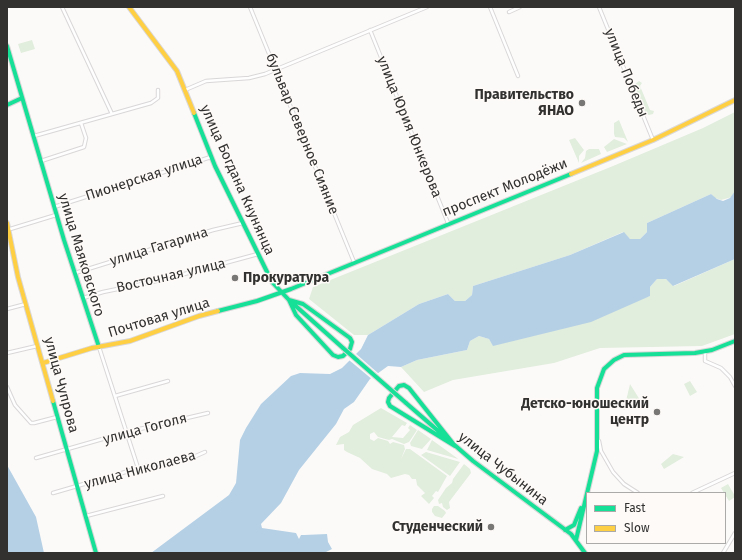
<!DOCTYPE html>
<html>
<head>
<meta charset="utf-8">
<style>
	body { margin:0 }
	#map { position:relative; width:742px; height:560px; overflow:hidden; background:#fcfaf9; font-family:"Fira Sans",sans-serif }
	canvas { display:block }
	.frame { position:absolute; inset:0; border:8px solid #323130; pointer-events:none }
	.legend { position:absolute; left:586px; top:492px; width:140px; height:52px; box-sizing:border-box; background:#fdfaf8; border:1px solid #acaaa8; margin:0; padding:5px 7px; list-style:none; font-size:12px; color:#323130 }
	.legend li { display:flex; align-items:center; gap:8px; height:20px }
	.legend b { width:20px; border:1px solid #acaaa8 }
</style>
</head>
<body>
<div id="map">
<canvas width="742" height="560"></canvas>
<div class="frame"></div>
<ul class="legend">
<li><b style="height:5px;background:#16e098"></b>Fast</li>
<li><b style="height:5px;background:#ffcf43"></b>Slow</li>
</ul>
</div>
<script>
const ctx = document.querySelector('canvas').getContext('2d');
ctx.lineJoin = 'round';
function fillPath(path, color) {
  ctx.fillStyle = color;
  ctx.fill(path, 'evenodd');
}
function shape(rows) {
  const path = new Path2D();
  for (const r of rows) {
    path.moveTo(r[0], r[1]);
    for (let i = 2; i < r.length; i += 2) path.lineTo(r[i], r[i + 1]);
  }
  return path;
}
function stroke(path, color, width, dash) {
  ctx.strokeStyle = color;
  ctx.lineWidth = width;
  ctx.lineCap = dash ? 'butt' : 'round';
  ctx.setLineDash(dash || []);
  ctx.stroke(path);
}
function write(font, color, halo, rows, align = 'center') {
  ctx.font = font + ' "Fira Sans",sans-serif';
  ctx.lineWidth = 3;
  ctx.setLineDash([]);
  ctx.textBaseline = 'middle';
  ctx.strokeStyle = halo;
  ctx.fillStyle = color;
  for (const [text, x, y, turn = 0] of rows) {
    ctx.save();
    ctx.translate(x, y);
    ctx.rotate((+turn || 0) * Math.PI / 180);
    ctx.textAlign = isNaN(turn) ? turn : align;
    if (halo) ctx.strokeText(text, 0, 0);
    ctx.fillText(text, 0, 0);
    ctx.restore();
  }
}
fillPath(shape([
	[32,40,35,49,21,53,18,44],
	[639,81,642,83,640,86,650,110,654,111,653,114,649,115,646,114,634,85],
	[735,112,735,191,732,197,721,200,715,198,711,194,647,223,647,232,640,239,630,239,623,232,570,255,473,286,472,295,465,301,455,301,448,294,419,304,368,335,354,335,309,299,313,287,613,166,703,128],
	[619,120,628,142,624,138,615,137,614,134,614,123],
	[575,138,584,150,579,156,579,163,569,140],
	[614,139,627,144,607,152,604,147],
	[589,149,599,149,601,154,581,163,585,158,586,151],
	[735,259,735,334,702,346,600,348,554,363,453,380,424,392,401,367,417,360,467,350,470,341,479,336,489,339,493,345,650,296,650,287,657,279,666,279,674,286],
	[690,381,697,392,690,396,684,384],
	[630,384,640,400,624,410,621,405,626,401],
	[381,408,407,423,405,426,402,425,392,437,403,438,410,430,408,428,410,425,417,430,409,442,404,444,392,439,389,440,378,437,374,432,370,434,370,439,374,441,378,438,388,441,390,444,393,442,404,445,405,449,401,459,406,449,410,449,447,476,438,492,436,491,432,496,434,498,429,504,421,496,425,493,417,485,416,479,412,479,409,475,405,474,391,478,387,474,372,469,360,458,347,452,344,450,344,444,336,445,340,437,349,432,353,425],
	[418,430,431,439,422,449,411,446,410,443],
	[432,440,457,458,458,459,427,450],
	[426,452,460,462,450,476,421,455],
	[673,454,684,457,664,469,661,464],
	[464,464,470,469,471,473,449,502,450,508,447,510,443,507,442,503,439,504,438,500,446,488,452,483,453,479],
	[728,484,735,496,735,497,729,501,721,488],
	[434,506,438,506,445,511,446,513,442,518,435,516,432,512,432,509]
]), '#e1eddd');
fillPath(shape([
	[735,191,735,259,673,286,666,279,657,279,650,287,650,296,591,322,493,346,489,339,479,336,470,341,467,350,417,360,401,367,388,366,370,379,354,402,344,409,336,424,299,470,281,503,261,524,262,528,296,533,299,539,301,535,304,535,327,534,328,542,332,549,324,553,151,553,229,495,236,483,240,440,246,428,261,404,291,376,300,373,330,374,342,368,361,349,368,335,419,304,448,294,455,301,465,301,472,295,473,286,570,255,624,232,630,239,640,239,647,232,647,223,711,194,717,199,723,201,730,198],
	[7,465,36,517,44,553,7,553]
]), '#b5d0e5');
fillPath(shape([
	[355,353,379,374,373,380,349,360]
]), '#fcfaf9');
const street = shape([
	[62,7,112,114],
	[250,7,354,262],
	[490,7,518,76],
	[599,7,653,140],
	[509,12,520,7],
	[370,30,448,223],
	[185,90,206,81,249,78,265,74,427,7],
	[34,136,151,103,158,98,158,90],
	[41,161,84,147,86,138,81,123],
	[54,207,211,157],
	[7,230,56,215],
	[75,273,213,230,243,223],
	[83,298,103,292,166,279,258,254],
	[7,309,26,304],
	[99,347,138,468],
	[705,352,705,361,721,368,730,377,735,386],
	[7,353,37,346],
	[7,387,15,405,31,423,34,423,57,417],
	[115,396,168,381],
	[599,441,601,451,613,472,624,484,638,493],
	[36,458,127,432,208,413],
	[53,493,146,466,189,459,205,452],
	[692,493,735,473],
	[86,516,163,496],
	[723,553,735,533]
]);
const fast = shape([
	[7,46,64,240,99,347],
	[7,105,22,98],
	[194,113,215,166,272,282,289,300,343,348],
	[289,300,303,304,350,338,352,342,350,349,343,356,338,357,333,355,296,315,289,300],
	[218,311,257,301,291,289,571,174],
	[404,385,409,388,455,446,390,406,388,402,389,398,399,386,404,385],
	[53,401,96,553],
	[406,403,473,461,571,534,585,553],
	[565,530,574,525,581,508],
	[576,540,597,451,597,388,604,369,614,360,624,355,695,353,712,350,735,341]
]);
const slow = shape([
	[129,7,177,71,194,113],
	[571,174,653,140,735,100],
	[7,223,18,277,53,401],
	[43,363,92,348,130,341,199,316,218,311]
]);
stroke(street, '#d9d7d7', 4.5);
stroke(fast, '#d9d7d7', 6);
stroke(slow, '#d9d7d7', 6);
stroke(street, '#fffefe', 2.5);
stroke(fast, '#16e098', 4);
stroke(slow, '#ffcf43', 4);
const fastBridge = shape([
	[343,348,406,403]
]);
stroke(fastBridge, '#d9d7d7', 6, []);
stroke(fastBridge, '#16e098', 4);
for (const [x, y, r, color] of [
	[582,103,4,"#797776"],
	[235,278,4,"#797776"],
	[657,412,4,"#797776"],
	[491,527,4,"#797776"]
]) {
  const dot = new Path2D();
  dot.arc(x, y, r, 0, 2 * Math.PI);
  ctx.fillStyle = color;
  ctx.fill(dot);
  stroke(dot, '#fdfaf8', 1.5);
}
write('14px', '#323130', '#fdfaf8', [
	["улица Победы",626,73,68],
	["улица Юрия Юнкерова",409,127,68],
	["бульвар Северное Сияние",302,134,68],
	["Пионерская улица",144,178,-18],
	["улица Богдана Кнунянца",237,180,66],
	["проспект Молодёжи",505,188,-22],
	["улица Гагарина",159,247,-17],
	["улица Маяковского",81,255,73],
	["Восточная улица",171,276,-13],
	["Почтовая улица",159,318,-17],
	["улица Чупрова",61,385,75],
	["улица Гоголя",145,429,-15],
	["улица Чубынина",503,469,38],
	["улица Николаева",140,470,-15]
]);
write('bold 14px', '#323130', '#fdfaf8', [
	["Правительство",574,95],
	["ЯНАО",574,111],
	["Прокуратура",243,278,"left"],
	["Детско-юношеский",649,404],
	["центр",649,420],
	["Студенческий",483,527]
], 'right');
</script>
</body>
</html>
